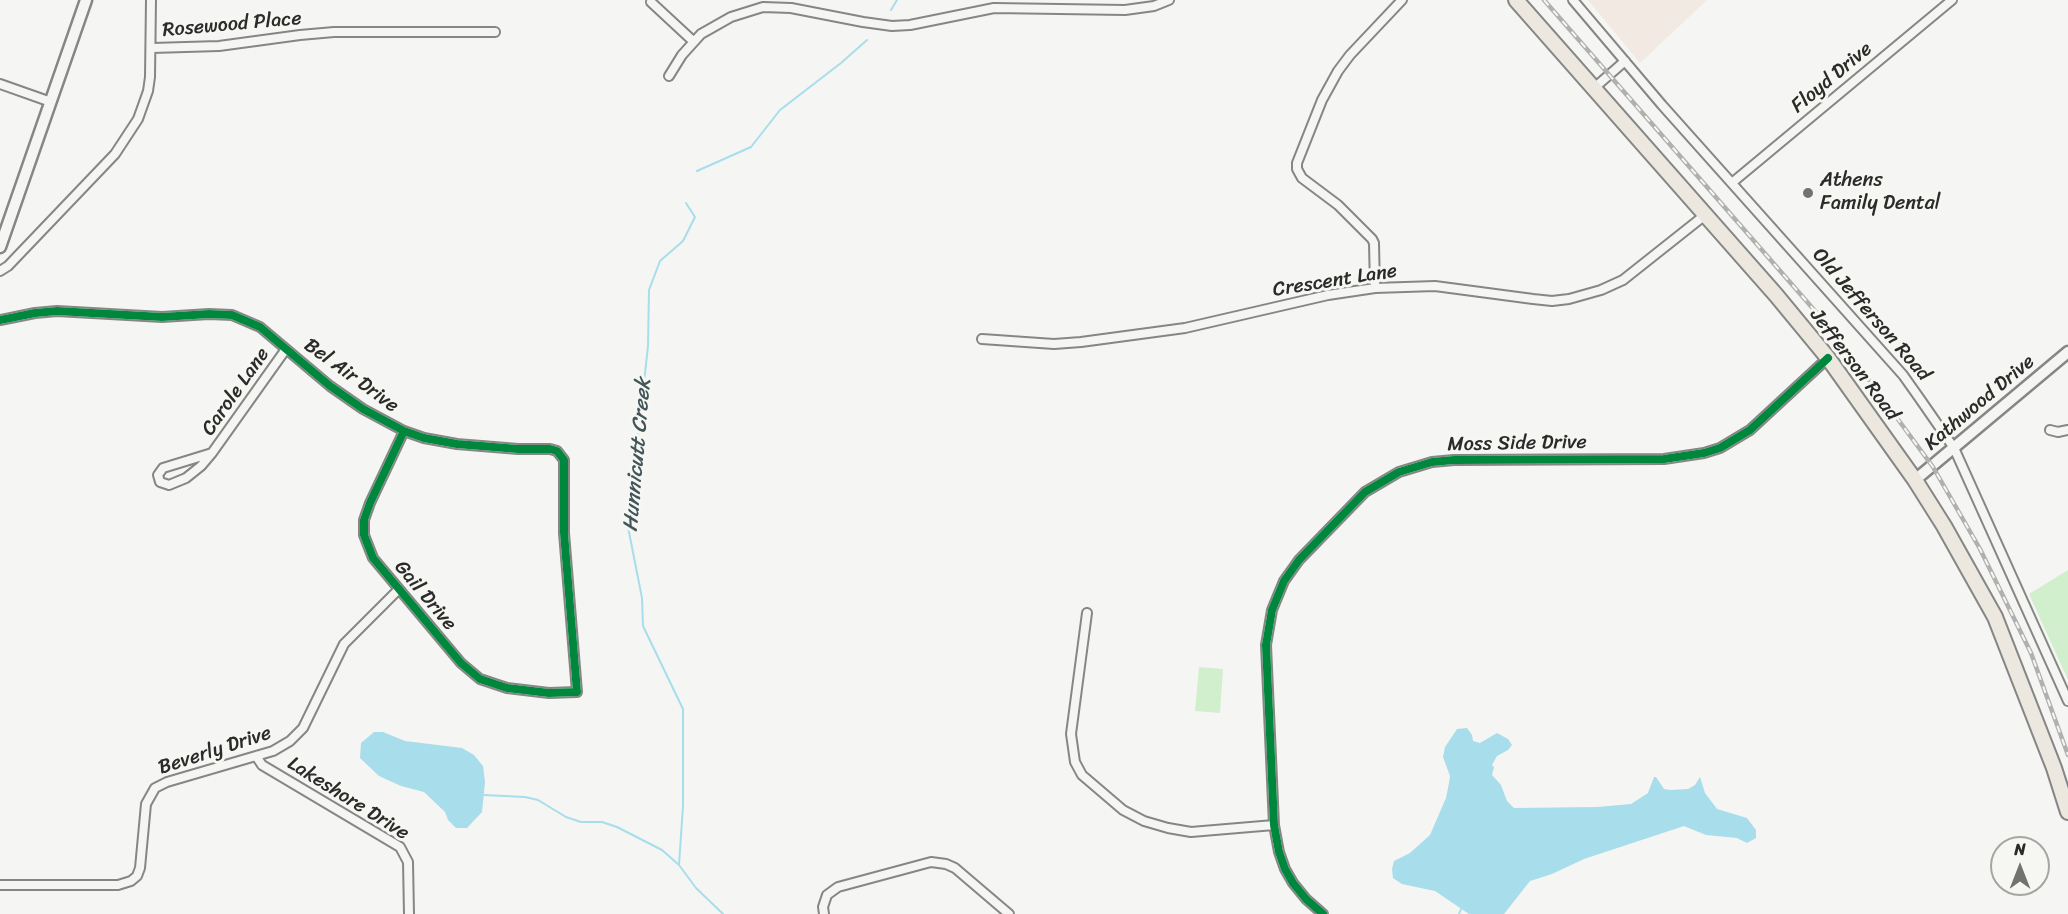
<!DOCTYPE html>
<html>
<head>
<meta charset="utf-8">
<style>
	body { margin:0 }
	#map { position:relative; width:2068px; height:914px; overflow:hidden; background:#f5f5f3; font-family:Sriracha,sans-serif }
	canvas { display:block }
	.north { position:absolute; left:1990px; top:836px; width:60px; height:60px; box-sizing:border-box; background:#f6f6f2; border:2px solid #a5a5a2; border-radius:50%; rotate:0deg; font-size:16px; font-weight:700; line-height:24px; text-align:center; color:#2b2b2b }
	.north::after { content:''; display:block; margin:auto; width:21px; height:27px; background:#727271; clip-path:polygon(50% 0,100% 100%,50% 72%,0 100%) }
</style>
</head>
<body>
<div id="map">
<canvas width="2068" height="914"></canvas>
<div class="north">N</div>
</div>
<script>
const ctx = document.querySelector('canvas').getContext('2d');
ctx.lineJoin = 'round';
function fillPath(path, color) {
  ctx.fillStyle = color;
  ctx.fill(path, 'evenodd');
}
function shape(rows) {
  const path = new Path2D();
  for (const r of rows) {
    path.moveTo(r[0], r[1]);
    for (let i = 2; i < r.length; i += 2) path.lineTo(r[i], r[i + 1]);
  }
  return path;
}
function stroke(path, color, width, dash) {
  ctx.strokeStyle = color;
  ctx.lineWidth = width;
  ctx.lineCap = dash ? 'butt' : 'round';
  ctx.setLineDash(dash || []);
  ctx.stroke(path);
}
function write(font, color, halo, rows, align = 'center') {
  ctx.font = font + ' Sriracha,sans-serif';
  ctx.lineWidth = 6;
  ctx.setLineDash([]);
  ctx.textBaseline = 'middle';
  ctx.strokeStyle = halo;
  ctx.fillStyle = color;
  for (const [text, x, y, turn = 0] of rows) {
    ctx.save();
    ctx.translate(x, y);
    ctx.rotate((+turn || 0) * Math.PI / 180);
    ctx.textAlign = isNaN(turn) ? turn : align;
    if (halo) ctx.strokeText(text, 0, 0);
    ctx.fillText(text, 0, 0);
    ctx.restore();
  }
}
fillPath(shape([
	[1588,0,1707,0,1640,63]
]), '#f1e9e2');
fillPath(shape([
	[2068,570,2068,680,2029,594],
	[1199,667,1223,669,1220,713,1195,711]
]), '#d1efcc');
fillPath(shape([
	[1467,728,1472,735,1473,741,1480,743,1497,733,1508,739,1512,745,1508,750,1497,756,1492,765,1494,767,1492,775,1501,785,1507,801,1514,808,1597,807,1631,804,1648,793,1654,777,1656,777,1664,789,1670,790,1688,789,1695,785,1700,777,1705,793,1717,809,1747,818,1756,830,1756,838,1747,843,1737,838,1706,835,1684,826,1584,859,1552,874,1530,881,1504,914,1469,914,1435,891,1402,884,1393,878,1392,869,1394,861,1410,853,1430,835,1446,798,1449,783,1450,776,1443,757,1445,747,1457,729],
	[374,732,383,732,405,741,462,748,474,755,483,766,485,782,482,812,467,828,456,828,448,820,445,812,424,792,401,786,379,776,360,758,361,743]
]), '#a8ddeb');
stroke(shape([
	[891,10,897,0],
	[697,171,751,147,780,110,841,63,867,40],
	[484,795,525,797,538,800,566,817,581,822,602,822,617,827,662,850,679,865,696,888,723,914],
	[679,865,683,806,683,709,643,626,642,598,628,527,648,346,649,290,660,261,683,241,695,217,686,203],
	[1459,914,1461,909]
]), '#a8ddeb', 2);
const street = shape([
	[1573,0,1662,105,1903,375,1920,399,1954,448,2068,701],
	[651,2,693,41],
	[152,48,219,46,300,35,334,32,495,32],
	[669,76,682,55,701,34,731,17,763,7,791,8,863,22,892,26,910,25,994,8,1125,10,1154,6,1169,0],
	[0,84,51,102],
	[1593,89,1625,61],
	[1733,182,1952,0],
	[0,271,8,266,115,154,138,119,148,91,150,77,151,0],
	[1375,288,1374,243,1372,239,1338,205,1302,178,1297,169,1297,163,1322,100,1338,71,1350,55,1402,0],
	[0,320,35,313,57,311,162,317,209,314,232,315,260,327,330,386,363,409,404,431,424,438,457,444,518,449,550,449,557,451,564,460,564,533,577,692,549,693,507,688,480,679,461,663,373,558,364,535,364,520,370,503,404,431],
	[982,339,1054,344,1081,342,1185,328,1328,295,1375,288,1435,286,1533,299,1552,301,1569,299,1601,290,1623,280,1705,215],
	[2050,430,2058,432,2068,430],
	[212,453,201,466,186,478,169,485,160,482,158,475,163,468,212,453,286,349],
	[1087,613,1071,734,1075,762,1082,775,1123,810,1144,821,1168,828,1191,832,1274,825],
	[256,756,262,765,400,847,408,862,409,914],
	[0,885,118,885,131,881,137,876,140,868,146,804,155,788,167,782,273,751,290,741,303,728,344,644,398,590],
	[824,914,823,907,827,895,838,887,931,862,946,864,955,868,1009,914],
	[1323,914,1306,899,1293,883,1285,869,1279,852,1274,825,1266,645,1272,610,1284,581,1299,560,1365,492,1399,472,1432,462,1454,460,1664,459,1704,453,1720,448,1750,430,1828,358]
]);
const secondary = shape([
	[0,247,86,0],
	[1915,480,2068,352]
]);
const highway = shape([
	[1516,0,1776,295,1828,358,1915,480,1944,526,1995,617,2054,768,2068,812]
]);
stroke(street, '#868685', 12);
stroke(secondary, '#868685', 15);
stroke(highway, '#868685', 18);
stroke(street, '#f5f5f3', 8);
stroke(secondary, '#f5f5f3', 10);
stroke(highway, '#ece8df', 14);
const rail = shape([
	[1544,0,1836,335,1933,467,1980,549,2031,653,2068,755]
]);
stroke(rail, '#b0b0af', 4.5);
stroke(rail, '#f6f6f2', 2, [7]);
stroke(shape([
	[0,320,35,313,57,311,162,317,209,314,232,315,260,327,330,386,363,409,404,431,424,438,457,444,518,449,550,449,557,451,564,460,564,533,577,692,549,693,507,688,480,679,461,663,373,558,364,535,364,520,370,503,404,431],
	[1323,914,1306,899,1293,883,1285,869,1279,852,1274,825,1266,645,1272,610,1284,581,1299,560,1365,492,1399,472,1432,462,1454,460,1664,459,1704,453,1720,448,1750,430,1828,358]
]), '#00873e', 8);
for (const [x, y, r, color] of [
	[1808,193,6,"#727271"]
]) {
  const dot = new Path2D();
  dot.arc(x, y, r, 0, 2 * Math.PI);
  ctx.fillStyle = color;
  ctx.fill(dot);
  stroke(dot, '#f6f6f2', 2);
}
write('20px', '#2b2b2b', '#f6f6f2', [
	["Rosewood Place",232,25,-5],
	["Floyd Drive",1832,78,-40],
	["Crescent Lane",1335,281,-9],
	["Old Jefferson Road",1871,315,49],
	["Jefferson Road",1854,365,53],
	["Bel Air Drive",351,376,36],
	["Carole Lane",236,392,-55],
	["Kathwood Drive",1980,403,-40],
	["Moss Side Drive",1517,444,-1],
	["Gail Drive",425,596,50],
	["Beverly Drive",215,751,-18],
	["Lakeshore Drive",348,799,32]
]);
write('20px', '#2b2b2b', '#f6f6f2', [
	["Athens",1820,181],
	["Family Dental",1820,204]
], 'left');
write('italic 21px', '#42555a', '#f6f6f2', [
	["Hunnicutt Creek",638,455,-85]
]);
</script>
</body>
</html>
